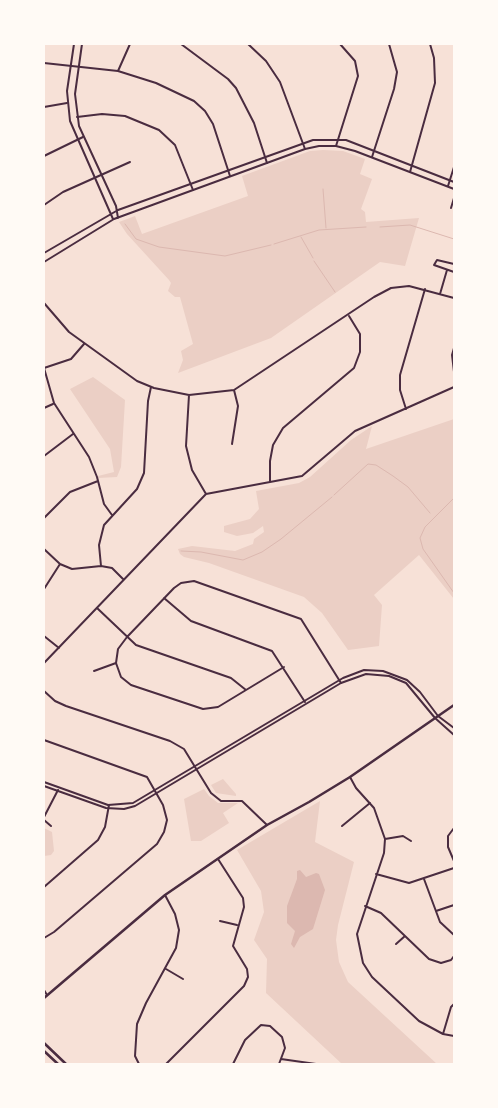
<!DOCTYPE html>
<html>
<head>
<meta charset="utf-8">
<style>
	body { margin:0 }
	#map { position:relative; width:498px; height:1108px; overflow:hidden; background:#f7e1d7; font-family:Ubuntu,sans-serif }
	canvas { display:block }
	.frame { position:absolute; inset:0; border:45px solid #fffaf5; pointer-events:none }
</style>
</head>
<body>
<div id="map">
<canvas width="498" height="1108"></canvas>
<div class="frame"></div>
</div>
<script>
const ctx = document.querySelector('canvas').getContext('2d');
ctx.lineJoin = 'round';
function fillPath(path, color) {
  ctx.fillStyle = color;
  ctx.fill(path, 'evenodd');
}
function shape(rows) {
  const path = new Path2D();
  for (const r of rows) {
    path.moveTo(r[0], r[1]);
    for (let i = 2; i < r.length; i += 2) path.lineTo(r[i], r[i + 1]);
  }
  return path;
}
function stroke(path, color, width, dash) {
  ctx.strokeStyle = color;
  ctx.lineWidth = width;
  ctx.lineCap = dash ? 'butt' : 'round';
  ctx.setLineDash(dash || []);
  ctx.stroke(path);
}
fillPath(shape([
	[323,150,343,151,365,159,360,174,372,179,361,209,365,212,366,222,419,218,405,266,380,262,271,338,178,373,183,360,181,351,193,344,180,297,175,297,168,291,171,283,169,280,127,234,119,222,135,216,142,234,248,196,242,176,310,151],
	[93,377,125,400,121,467,117,477,98,478,98,476,114,472,110,449,70,389],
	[454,419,454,599,419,555,374,595,382,605,379,646,348,650,322,613,304,597,209,563,184,557,180,554,178,549,192,546,235,551,253,544,254,539,264,532,263,526,253,533,237,536,224,532,224,526,250,519,259,509,256,491,299,483,310,477,351,440,372,426,366,449],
	[223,779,236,794,236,796,216,793,211,785],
	[204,789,209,796,218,803,238,803,223,813,229,823,201,841,191,841,184,799],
	[320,801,315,842,354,862,338,925,336,940,339,962,348,982,437,1064,342,1064,266,993,267,959,254,940,264,912,261,891,237,850],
	[44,828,52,832,54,851,51,855,44,856]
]), '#ebcfc5');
fillPath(shape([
	[300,870,306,877,316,873,319,874,325,890,313,929,300,937,294,948,291,944,295,931,287,923,287,906,297,879,297,871]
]), '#dcb8b0');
stroke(shape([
	[323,189,326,228],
	[125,224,136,239,159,247,225,256,271,245],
	[380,227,410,225,454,239],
	[301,237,313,258],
	[274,244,319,230,366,227],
	[314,261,335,292],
	[334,495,368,464,376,465,393,476,408,487,430,513],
	[454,498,425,527,420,538,423,549,454,593],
	[181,551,201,552,243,560,262,552,281,539,332,497]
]), '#dcb8b0', 1);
stroke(shape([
	[181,44,228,79,236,88,254,123,267,163],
	[248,44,266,61,280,82,305,149],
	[44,63,118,71,156,83,194,101,205,111,213,124,230,176],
	[118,71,130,44],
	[44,107,67,103],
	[77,117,102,114,125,116,159,130,175,145,193,190],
	[336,146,358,76,355,61,340,44],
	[44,156,83,137],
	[372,157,394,89,397,72,389,44],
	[410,172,435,83,434,58,430,44],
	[448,186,454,167],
	[44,205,63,192,130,162],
	[451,208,454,198],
	[454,264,437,260,434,265,454,272],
	[440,294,447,270],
	[44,303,69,332,137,381,154,388,189,395,234,390,374,297,391,288,409,286,454,298],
	[454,348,452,355,454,372],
	[44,368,54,403,89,457,97,477,104,504,112,515],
	[44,368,71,359,84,344],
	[189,395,186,446,192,470,206,494],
	[44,408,53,404],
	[406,409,400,390,400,375,425,289],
	[232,444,238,406,234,390],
	[44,456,73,434],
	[270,481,270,461,273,445,283,428,354,368,360,352,360,334,349,316],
	[44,518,70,492,98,481],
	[44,549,60,564,72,569,101,566,112,568,123,579],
	[101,566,99,545,104,525,137,489,144,473,148,401,151,387],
	[44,589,60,564],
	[164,598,191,621,272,651,305,702],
	[97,608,136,645,231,678,246,690],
	[44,636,59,648],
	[44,663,206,494,302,476,355,431,454,387],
	[284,667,218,707,203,709,131,685,121,677,116,663,118,649,127,637,174,588,181,583,194,581,301,619,341,683],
	[94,671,116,663],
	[44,691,55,701,66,706,170,741,184,749,211,793,221,801,242,801,267,825],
	[44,740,147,777,163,805,167,820,164,832,157,844,54,932,44,938],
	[350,777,356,788,374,808,385,839,384,853,357,934,363,963,372,977,419,1021,443,1034,454,1036],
	[44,817,58,790],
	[44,820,51,826],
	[342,826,370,803],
	[454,828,448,836,448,847,454,861],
	[385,839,403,836,411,841],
	[376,874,409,883,454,868],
	[424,879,440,922,454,935],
	[44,887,98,840,105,827,109,805],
	[365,906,381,913,429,959,441,963,451,960,454,956],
	[436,911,454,905],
	[220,921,237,925],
	[396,944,405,936],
	[166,969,183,979],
	[44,990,47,995],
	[443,1034,451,1007,454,1004],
	[281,1059,316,1064],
	[139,1064,135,1056,137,1024,146,1003,176,948,179,930,175,914,165,895],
	[166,1064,244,986,248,977,247,969,233,946,244,907,243,898,218,859],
	[233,1064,245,1040,261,1025,270,1026,282,1037,285,1048,279,1064]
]), '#4a2c40', 2);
stroke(shape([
	[74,44,67,91,70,121,113,219],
	[82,44,75,94,79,126,116,206,118,218],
	[44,253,118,210,313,140,346,140,454,182],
	[44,262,114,219,305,149,319,146,336,146,355,151,454,189],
	[44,782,108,805,133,803,343,678,364,670,383,671,407,680,420,692,438,716,454,728],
	[44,786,106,808,124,809,135,806,341,683,366,674,389,676,406,683,435,718,454,735]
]), '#4a2c40', 2);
stroke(shape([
	[44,998,165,895,267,825,309,802,350,777,454,705],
	[44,1043,66,1064],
	[44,1051,58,1064]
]), '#4a2c40', 2.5);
</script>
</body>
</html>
